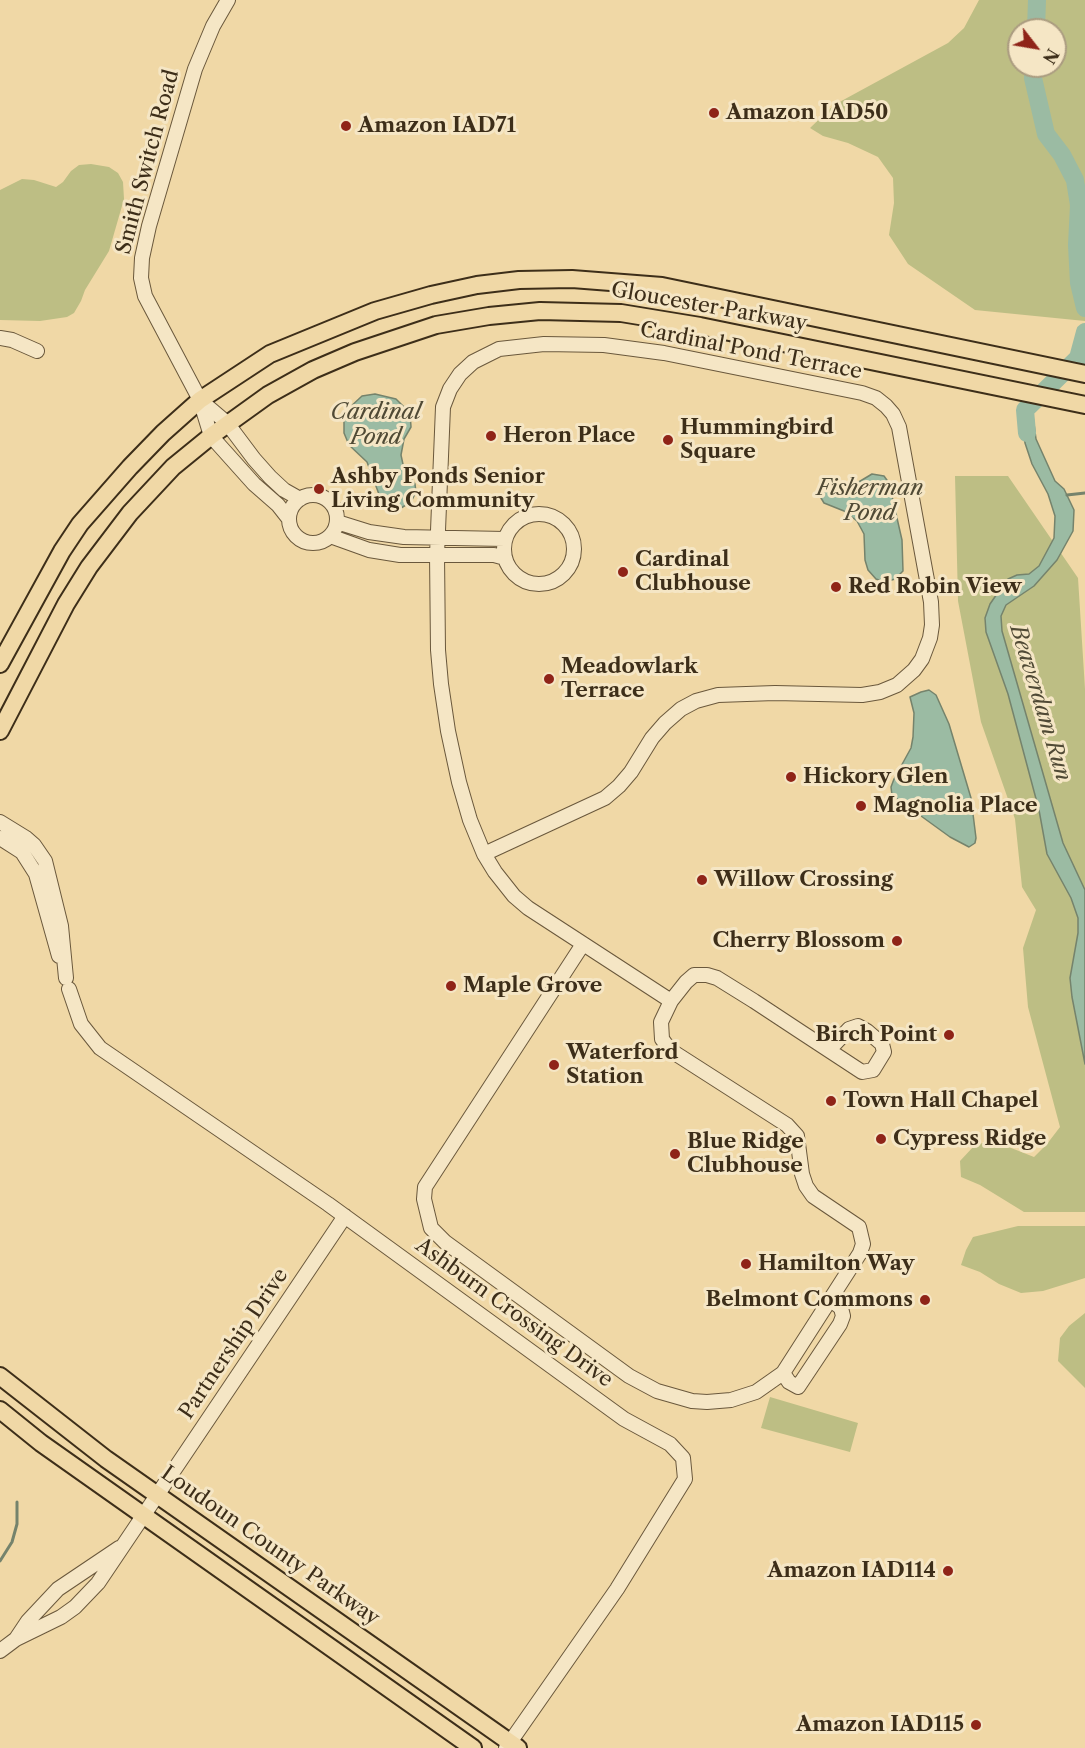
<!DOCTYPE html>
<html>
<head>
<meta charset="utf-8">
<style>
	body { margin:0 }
	#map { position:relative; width:1085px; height:1748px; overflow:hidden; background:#f0d8a6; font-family:"Libre Caslon Text",serif }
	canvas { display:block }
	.north { position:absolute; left:1007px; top:18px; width:60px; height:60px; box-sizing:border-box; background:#f5e6c5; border:2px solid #ab9c80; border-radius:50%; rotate:121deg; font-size:16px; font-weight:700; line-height:24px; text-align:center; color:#3d2e19 }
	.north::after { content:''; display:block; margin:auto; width:21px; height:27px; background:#8f2418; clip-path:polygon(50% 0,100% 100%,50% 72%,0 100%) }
</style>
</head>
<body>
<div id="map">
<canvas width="1085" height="1748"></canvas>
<div class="north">N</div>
</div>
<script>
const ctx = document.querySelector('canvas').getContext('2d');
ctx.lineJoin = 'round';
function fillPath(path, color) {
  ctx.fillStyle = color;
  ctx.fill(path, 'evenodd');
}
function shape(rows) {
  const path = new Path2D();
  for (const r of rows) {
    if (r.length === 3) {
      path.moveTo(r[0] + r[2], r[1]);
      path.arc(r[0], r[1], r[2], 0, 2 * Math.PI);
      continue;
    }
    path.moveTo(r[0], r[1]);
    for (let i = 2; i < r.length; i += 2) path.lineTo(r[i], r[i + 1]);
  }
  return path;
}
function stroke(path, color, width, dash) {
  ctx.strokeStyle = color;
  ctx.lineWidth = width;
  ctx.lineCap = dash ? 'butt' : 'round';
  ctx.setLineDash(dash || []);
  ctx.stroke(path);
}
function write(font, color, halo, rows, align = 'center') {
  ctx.font = font + ' "Libre Caslon Text",serif';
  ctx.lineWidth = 6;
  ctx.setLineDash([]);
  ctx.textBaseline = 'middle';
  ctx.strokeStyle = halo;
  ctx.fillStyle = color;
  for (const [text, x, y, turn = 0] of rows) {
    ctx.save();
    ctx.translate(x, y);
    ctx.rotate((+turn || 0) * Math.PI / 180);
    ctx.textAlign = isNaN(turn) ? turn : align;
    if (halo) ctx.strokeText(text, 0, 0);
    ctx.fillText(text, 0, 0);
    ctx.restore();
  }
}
fillPath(shape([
	[979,0,1085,0,1085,321,975,310,908,264,889,235,894,203,893,178,878,157,848,143,823,136,810,128,834,105,948,43,964,28],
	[1019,30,1055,30,1055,66,1019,66],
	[91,164,109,167,118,173,123,182,124,199,109,251,85,290,81,301,74,313,67,317,40,321,0,320,0,190,22,179,34,180,56,187,63,182,71,171,79,165],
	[955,476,1008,476,1078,578,1085,689,1085,1212,1024,1212,980,1185,961,1177,960,1161,974,1146,991,1140,1034,1157,1047,1144,1060,1127,1028,1007,1023,948,1036,910,1022,887,1015,819,981,722,958,601],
	[1018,1226,1085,1226,1085,1278,1043,1291,1021,1293,999,1284,980,1272,961,1265,966,1250,973,1237],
	[1085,1313,1085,1388,1058,1361,1060,1338,1069,1326],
	[770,1397,858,1423,850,1452,761,1428]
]), '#bdbe84');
const water = shape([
	[375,394,396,399,410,413,411,427,404,439,401,455,404,469,415,484,416,492,411,502,401,508,390,507,380,497,367,462,349,445,344,433,344,417,348,409,362,396,375,394],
	[1025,410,1033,416,1036,439,1055,481,1064,489,1074,510,1073,531,1057,560,1034,586,1006,605,1001,616,1002,631,1063,843,1085,890,1085,1064,1072,997,1070,978,1078,933,1078,918,1071,898,1047,854,1039,810,1008,694,986,632,985,618,990,604,999,591,1008,579,1017,575,1029,574,1039,566,1054,538,1055,516,1048,494,1032,464,1025,443,1020,411,1025,410],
	[872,474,884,476,889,483,902,540,903,571,895,579,885,582,876,579,868,570,865,560,864,534,857,521,844,511,824,503,821,498,823,493,832,486,847,489,872,474],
	[929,690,936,695,949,724,971,798,976,838,975,843,969,847,950,837,892,795,891,787,894,779,911,748,913,737,914,713,910,697,921,692,929,690]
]);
fillPath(water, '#9bbba3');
stroke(water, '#75836c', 1.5);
stroke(shape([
	[1077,193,1085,192],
	[1067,495,1085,493],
	[0,1561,12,1542,17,1524,17,1502]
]), '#75836c', 3);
stroke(shape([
	[1036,30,1037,0],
	[1034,66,1033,78,1046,134,1062,155,1075,180,1079,205,1077,245,1079,283,1085,308],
	[1027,433,1025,410,1078,358,1085,332]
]), '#9bbba3', 18);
const minor = shape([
	[228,0,213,26,195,69,149,226,142,258,141,278,145,296,200,400,211,436,254,484,278,505,289,519],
	[0,338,12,340,37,351],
	[200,400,227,423,254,459,270,477,284,490,300,499],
	[313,519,24],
	[539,549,35],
	[337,522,369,532,404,537,505,539],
	[330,536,369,550,400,555,494,555,505,558],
	[0,822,26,838,34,845,45,861,61,926,66,978],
	[0,838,22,852,36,874,59,956],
	[484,854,605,798,619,786,631,772,652,738,665,723,681,709,696,701,718,695,775,693,862,695,880,692,897,685,914,670,922,659,930,638,932,625,931,602,899,427,893,414,886,406,876,398,862,393,664,353,604,345,544,344,499,349,473,362,460,374,450,389,443,407,437,555,438,650,441,684,448,731,459,782,470,820,484,854,495,872,514,896,528,908,671,1001],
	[583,944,425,1187,424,1199,431,1228,445,1242,629,1376,657,1391,692,1401,707,1402,731,1400,756,1392,783,1373],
	[69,989,81,1024,100,1048,328,1204,624,1419,670,1444,683,1458,685,1479,617,1589,506,1748],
	[829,1050,849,1029,858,1026,867,1031,882,1044,884,1052,873,1070,862,1072,801,1032,754,1001,717,978,707,975,694,975,686,982,671,1001,661,1022,662,1039,670,1050,787,1125,797,1136,802,1174,806,1186,813,1196,859,1227,863,1244,860,1253,783,1373,789,1382,798,1387,840,1324,843,1316,841,1308,831,1300],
	[16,1639,28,1621,58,1589,119,1548],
	[0,1651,16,1639,61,1617,75,1607,98,1583,345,1216]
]);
const major = shape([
	[0,664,62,551,80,524,130,467,163,433,200,400,270,354,375,311,431,295,477,285,519,280,572,279,662,286,1085,374],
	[0,731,66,604,89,567,130,513,173,467,211,436,268,395,313,370,355,352,436,325,489,316,540,311,621,313,700,326,1085,405],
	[0,1376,106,1459,518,1748],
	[0,1410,41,1443,473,1748]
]);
stroke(minor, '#6a583c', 16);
stroke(major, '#3d2e19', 20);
stroke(minor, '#f5e6c5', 14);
stroke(major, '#f0d8a6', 16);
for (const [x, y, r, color] of [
	[714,113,6,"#8f2418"],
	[346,126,6,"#8f2418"],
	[491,436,6,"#8f2418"],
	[668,440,6,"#8f2418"],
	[319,489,6,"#8f2418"],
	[623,572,6,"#8f2418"],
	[836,587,6,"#8f2418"],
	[549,679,6,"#8f2418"],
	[791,777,6,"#8f2418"],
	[861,806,6,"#8f2418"],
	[702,880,6,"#8f2418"],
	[897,941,6,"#8f2418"],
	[451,986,6,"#8f2418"],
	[949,1035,6,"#8f2418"],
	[554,1065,6,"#8f2418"],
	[831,1101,6,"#8f2418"],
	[881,1139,6,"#8f2418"],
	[675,1154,6,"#8f2418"],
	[746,1264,6,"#8f2418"],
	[925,1300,6,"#8f2418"],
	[948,1571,6,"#8f2418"],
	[976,1725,6,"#8f2418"]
]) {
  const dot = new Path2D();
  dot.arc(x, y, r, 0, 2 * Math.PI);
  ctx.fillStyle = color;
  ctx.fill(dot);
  stroke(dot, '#f5e6c5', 2);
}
write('bold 21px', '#3d2e19', '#f5e6c5', [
	["Amazon IAD50",726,113],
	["Amazon IAD71",358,126],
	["Hummingbird",680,428],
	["Square",680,452],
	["Heron Place",503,436],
	["Ashby Ponds Senior",331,477],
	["Living Community",331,501],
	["Cardinal",635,560],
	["Clubhouse",635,584],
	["Red Robin View",848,587],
	["Meadowlark",561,667],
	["Terrace",561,691],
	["Hickory Glen",803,777],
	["Magnolia Place",873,806],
	["Willow Crossing",714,880],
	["Cherry Blossom",885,941,"right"],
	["Maple Grove",463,986],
	["Birch Point",937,1035,"right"],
	["Waterford",566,1053],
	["Station",566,1077],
	["Town Hall Chapel",843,1101],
	["Cypress Ridge",893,1139],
	["Blue Ridge",687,1142],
	["Clubhouse",687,1166],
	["Hamilton Way",758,1264],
	["Belmont Commons",913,1300,"right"],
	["Amazon IAD114",936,1571,"right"],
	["Amazon IAD115",964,1725,"right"]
], 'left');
write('21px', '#3d2e19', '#f5e6c5', [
	["Smith Switch Road",148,162,-75],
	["Gloucester Parkway",709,307,10],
	["Cardinal Pond Terrace",751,351,11],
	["Ashburn Crossing Drive",514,1313,36],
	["Partnership Drive",234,1344,-56],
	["Loudoun County Parkway",270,1546,35]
]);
write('italic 22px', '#504a35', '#f5e6c5', [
	["Cardinal",376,413],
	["Pond",376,438],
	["Fisherman",870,489],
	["Pond",870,514],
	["Beaverdam Run",1040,703,73]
]);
</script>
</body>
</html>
